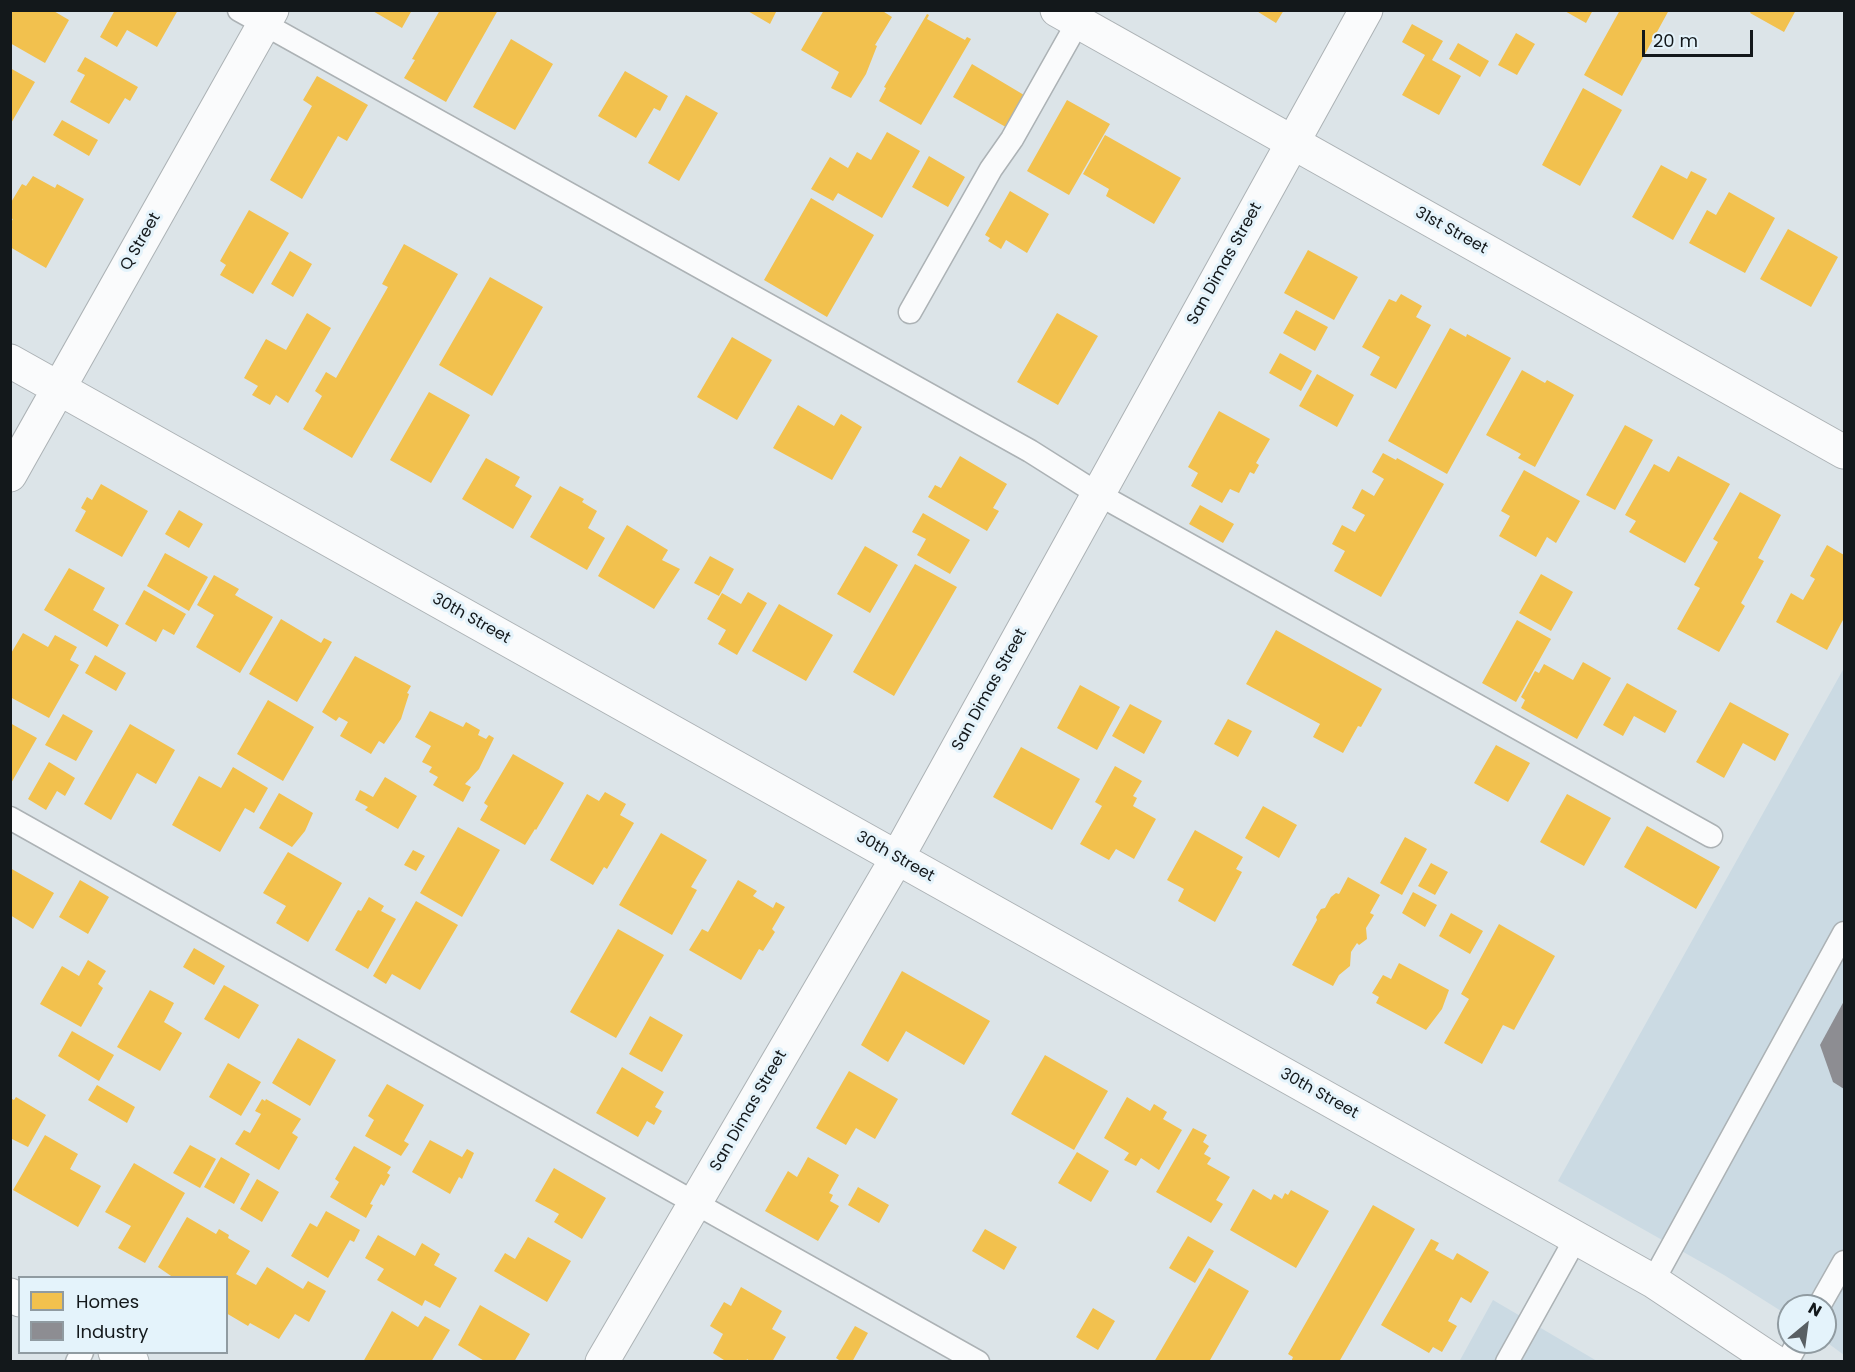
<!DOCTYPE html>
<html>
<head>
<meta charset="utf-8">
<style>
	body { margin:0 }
	#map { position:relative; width:1855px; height:1372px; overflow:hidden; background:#dce4e8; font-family:Poppins,sans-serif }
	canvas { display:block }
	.frame { position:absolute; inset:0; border:12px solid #13181b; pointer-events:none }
	.legend { position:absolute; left:18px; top:1276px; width:210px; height:78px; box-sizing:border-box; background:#e4f3fb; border:2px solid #909ba1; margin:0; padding:8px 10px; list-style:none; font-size:18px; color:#13181b }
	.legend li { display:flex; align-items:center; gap:12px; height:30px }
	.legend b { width:30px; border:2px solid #909ba1 }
	.north { position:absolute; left:1777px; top:1294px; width:60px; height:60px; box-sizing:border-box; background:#e4f3fb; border:2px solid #909ba1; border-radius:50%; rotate:29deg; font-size:16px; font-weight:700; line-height:24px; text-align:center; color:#13181b }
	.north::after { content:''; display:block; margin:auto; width:21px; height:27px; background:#595f63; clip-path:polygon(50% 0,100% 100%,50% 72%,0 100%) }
	.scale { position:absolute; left:1642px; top:30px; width:111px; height:27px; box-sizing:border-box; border:3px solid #13181b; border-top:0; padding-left:8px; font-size:18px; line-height:21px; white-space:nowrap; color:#13181b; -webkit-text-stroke:4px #e4f3fb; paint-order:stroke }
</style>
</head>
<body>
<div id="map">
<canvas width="1855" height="1372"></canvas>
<div class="frame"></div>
<ul class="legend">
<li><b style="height:16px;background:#f2c14e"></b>Homes</li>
<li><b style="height:16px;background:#8d8d92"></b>Industry</li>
</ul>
<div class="north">N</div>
<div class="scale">20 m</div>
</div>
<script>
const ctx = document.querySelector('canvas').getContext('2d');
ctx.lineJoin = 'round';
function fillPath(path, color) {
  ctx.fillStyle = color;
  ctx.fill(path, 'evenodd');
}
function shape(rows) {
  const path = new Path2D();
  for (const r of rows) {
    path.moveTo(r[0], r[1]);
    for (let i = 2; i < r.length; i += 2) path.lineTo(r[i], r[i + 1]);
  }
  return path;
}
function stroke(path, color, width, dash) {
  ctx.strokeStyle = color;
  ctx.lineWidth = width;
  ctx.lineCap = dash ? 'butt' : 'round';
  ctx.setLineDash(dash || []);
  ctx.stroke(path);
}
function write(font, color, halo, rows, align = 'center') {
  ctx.font = font + ' Poppins,sans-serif';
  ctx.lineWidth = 6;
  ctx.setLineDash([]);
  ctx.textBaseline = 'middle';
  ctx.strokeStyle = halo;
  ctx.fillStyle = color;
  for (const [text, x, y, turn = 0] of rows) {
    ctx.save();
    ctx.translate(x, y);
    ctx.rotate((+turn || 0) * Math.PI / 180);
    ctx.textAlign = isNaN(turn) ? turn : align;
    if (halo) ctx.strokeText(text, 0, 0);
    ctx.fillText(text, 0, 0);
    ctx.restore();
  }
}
fillPath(shape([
	[1844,668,1844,1355,1825,1341,1825,1306,1789,1306,1789,1316,1724,1275,1558,1181],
	[1493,1300,1597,1361,1459,1362]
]), '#cbdae3');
fillPath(shape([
	[10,10,52,10,69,20,45,63,10,43],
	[115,10,178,10,157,47,127,30,117,47,100,37],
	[371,10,412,10,402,28],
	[440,10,498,10,446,102,404,78,415,60,412,59],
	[746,10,777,10,770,24],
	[824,10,881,10,892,17,875,45,877,46,866,74,851,98,831,88,840,70,839,72,801,50],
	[1255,10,1284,10,1276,23],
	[1563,10,1593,10,1586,23],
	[1620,10,1669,10,1622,96,1584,75],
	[1752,10,1796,10,1784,32,1750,13],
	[927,14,929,15,927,19,965,40,967,37,971,39,921,125,879,101,886,88,884,87],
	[1412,24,1443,41,1432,60,1461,76,1439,115,1402,95,1425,55,1402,42],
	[1516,33,1535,44,1517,75,1498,65],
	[511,39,553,64,515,130,473,107],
	[1458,43,1489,61,1480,77,1449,59],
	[85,57,138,87,130,101,125,98,109,124,70,102,85,75,77,71],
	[972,64,1029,98,1011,130,953,97],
	[10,68,35,82,10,125],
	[625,71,668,96,660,111,654,108,636,138,598,116],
	[317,76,368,105,347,141,338,136,302,199,270,180,312,106,303,100],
	[1583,88,1622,110,1580,186,1542,165],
	[686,95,718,113,679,181,648,163],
	[1067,100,1110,124,1069,195,1027,171],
	[62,120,98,140,89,156,53,135],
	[887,132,920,151,882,218,838,193,833,201,811,189,830,157,848,168,857,152,871,160],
	[1105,135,1181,178,1154,224,1106,196,1109,189,1083,174],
	[929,156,965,177,948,207,912,187],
	[1661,165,1687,179,1691,171,1707,179,1673,240,1632,217],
	[33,176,55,188,57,184,84,199,46,268,10,247,10,224,13,219,10,218,10,204,22,184,26,186],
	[1010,191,1049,214,1027,253,1006,240,1001,249,988,241,990,238,985,235],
	[1729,192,1775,218,1745,273,1689,243,1707,210,1716,215],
	[811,198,874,235,827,317,764,280],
	[249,210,289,233,253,294,220,275,226,265,220,261],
	[1788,229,1838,257,1811,307,1760,279],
	[404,244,458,274,352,458,303,429,322,396,315,391,326,372,336,378,388,287,382,284],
	[1308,250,1358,277,1334,320,1284,293],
	[290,251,312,264,293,297,271,284],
	[490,277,543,307,492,396,439,365],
	[1401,294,1422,306,1416,317,1431,325,1396,389,1370,375,1380,357,1362,347,1389,299,1396,302],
	[1296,310,1328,327,1315,351,1283,333],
	[307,313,331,328,288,403,276,395,270,405,252,395,258,386,244,378,266,339,286,350],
	[1057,313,1098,336,1058,405,1017,382],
	[1450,328,1466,337,1467,334,1511,358,1447,474,1388,441],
	[732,337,772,360,737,420,697,397],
	[1280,353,1312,371,1301,391,1269,373],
	[1522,370,1545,383,1547,380,1574,395,1535,467,1518,458,1521,454,1486,435],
	[1317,374,1354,395,1337,427,1299,406],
	[429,392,470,415,431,483,390,460],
	[798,405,834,426,841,414,862,427,832,480,773,448],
	[1219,411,1270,439,1256,463,1259,465,1254,474,1250,472,1239,493,1230,489,1222,503,1191,486,1198,473,1188,467],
	[1625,425,1653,440,1615,510,1586,495],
	[1383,453,1396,460,1397,458,1444,484,1381,597,1334,571,1345,551,1332,544,1342,525,1355,532,1365,515,1352,508,1362,489,1374,496,1384,479,1372,472],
	[960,456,1007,484,993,508,999,511,987,531,928,497,935,485,941,488],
	[1678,456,1730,484,1685,563,1629,532,1636,521,1625,515,1654,464,1669,472],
	[486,458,520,477,515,486,532,496,513,529,462,499],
	[1524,470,1580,501,1556,543,1547,537,1536,557,1499,536,1510,516,1501,511],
	[101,484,148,511,122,557,75,531,86,511,81,508,87,497,92,500],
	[560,486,584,499,582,502,597,511,588,528,605,538,587,570,530,537],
	[1740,492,1781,515,1758,558,1764,561,1741,603,1745,606,1719,652,1677,629,1700,588,1694,585,1718,542,1713,539],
	[1200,505,1234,524,1223,543,1189,524],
	[179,510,203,524,189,548,165,534],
	[923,513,970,540,950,574,917,555,926,539,912,532],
	[627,525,668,550,662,560,680,569,654,609,598,576],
	[1827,545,1844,555,1844,618,1827,650,1776,622,1791,593,1803,600,1815,579,1810,576],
	[865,546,898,565,870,613,837,594],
	[165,553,208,577,189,611,147,586],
	[710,556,734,569,719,596,694,583],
	[915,564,957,587,894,696,853,672],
	[69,568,105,588,93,610,119,625,107,647,44,610],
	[1541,574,1573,592,1551,631,1519,613],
	[214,575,239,589,235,595,273,617,240,673,196,647,214,615,197,605],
	[144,590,186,614,174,635,163,629,156,642,125,624],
	[748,592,767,603,737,655,718,644,726,630,707,619,722,593,741,604],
	[779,604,833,635,806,681,752,651],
	[281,619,321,643,324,638,332,642,297,702,249,674],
	[1517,620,1551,639,1516,702,1482,683],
	[1276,630,1382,689,1361,727,1358,726,1343,753,1313,737,1320,724,1246,684],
	[23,633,48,647,55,635,77,647,70,660,79,665,49,718,10,697,10,655],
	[95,655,126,673,116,691,85,673],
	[355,656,411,686,407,693,409,694,401,719,384,744,379,741,371,754,340,736,348,722,339,717,336,721,322,712],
	[1583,662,1611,678,1577,739,1521,708,1525,700,1521,697,1535,671,1539,673,1544,664,1573,680],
	[1627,683,1677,711,1665,733,1634,716,1623,736,1603,725],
	[1080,685,1120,707,1097,750,1057,728],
	[268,700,314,727,283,781,237,754],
	[1730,702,1789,734,1775,761,1743,743,1724,778,1696,762],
	[1130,704,1162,721,1144,754,1112,736],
	[430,711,463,727,466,722,480,730,478,735,486,739,489,735,494,738,479,769,465,784,471,787,463,802,433,785,438,777,429,772,432,767,422,762,431,746,415,737],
	[63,714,93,731,76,761,45,745],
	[1228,719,1252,731,1238,757,1214,744],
	[10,723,37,738,10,785],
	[130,724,175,750,156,784,137,773,111,820,84,804],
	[1496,745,1530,763,1508,802,1474,783],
	[1021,747,1080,779,1052,830,993,797],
	[513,754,564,783,536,830,535,829,525,845,480,820,488,806,484,803],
	[49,762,75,778,65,796,57,791,46,810,28,799],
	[1115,766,1142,781,1133,796,1137,798,1133,806,1156,819,1134,859,1116,849,1109,860,1080,844,1102,806,1095,802],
	[233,767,268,788,254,813,245,808,220,852,172,825,199,776,221,788],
	[385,777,417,796,398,829,365,810,368,807,355,800,360,790,373,797],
	[605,792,626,804,620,815,634,823,607,869,604,867,593,885,550,860,587,794,599,801],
	[279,793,313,813,305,831,292,847,259,828],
	[1567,794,1611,818,1584,866,1540,842],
	[1263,806,1297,825,1279,858,1245,838],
	[1647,826,1720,867,1696,909,1624,867],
	[458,827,500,850,462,917,420,893],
	[1195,830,1243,857,1236,869,1242,872,1215,922,1178,901,1184,889,1167,880],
	[661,833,707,860,691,887,697,890,672,935,619,905],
	[1405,837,1427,849,1402,895,1380,883],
	[413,850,425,856,416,871,404,865],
	[288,852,342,883,308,942,276,923,286,906,263,893],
	[1431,863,1448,872,1435,895,1418,886],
	[10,868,54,893,33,929,10,915],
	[1348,877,1380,895,1370,913,1374,915,1366,928,1367,939,1359,945,1357,943,1351,952,1350,966,1339,975,1333,986,1292,965,1317,920,1316,917,1321,909,1325,908,1331,897,1336,893,1339,894],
	[80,880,109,897,88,934,59,917],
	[738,880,757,891,753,896,773,908,776,902,785,907,772,929,775,932,763,951,759,949,741,980,689,950,702,929,708,932],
	[1413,892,1437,905,1425,927,1402,913],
	[369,897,384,906,381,911,396,919,368,969,335,950,358,910,361,911],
	[416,901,458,925,420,990,392,974,386,984,373,976],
	[1451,913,1483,931,1470,954,1439,936],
	[1499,924,1555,956,1514,1030,1503,1025,1482,1064,1444,1043,1469,999,1461,994],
	[618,929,664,955,616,1038,570,1012],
	[194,948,225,966,214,985,183,967],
	[88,960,106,971,98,984,103,988,81,1027,40,1004,62,966,79,976],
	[1399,963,1449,990,1442,1009,1426,1030,1376,1003,1379,997,1372,993,1383,975,1391,979],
	[902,971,990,1021,964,1065,906,1031,888,1062,861,1045],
	[224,985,259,1005,239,1039,204,1019],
	[150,990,174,1003,164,1022,182,1033,160,1071,117,1047],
	[650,1016,683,1035,662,1072,629,1054],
	[72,1031,114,1055,99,1081,58,1056],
	[298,1038,336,1060,310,1106,272,1083],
	[1045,1055,1108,1091,1074,1150,1011,1114],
	[228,1063,261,1082,241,1116,209,1097],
	[622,1067,664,1092,655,1107,662,1111,654,1125,647,1121,638,1137,596,1113],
	[849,1071,898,1099,875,1139,856,1128,846,1145,816,1128],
	[387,1084,424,1105,404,1141,409,1144,401,1156,365,1136,374,1120,368,1116],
	[97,1085,135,1107,127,1123,88,1100],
	[16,1097,46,1115,28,1147,10,1138,10,1098,14,1100],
	[1127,1097,1150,1111,1154,1104,1167,1112,1163,1119,1182,1130,1159,1170,1141,1158,1136,1166,1124,1160,1129,1153,1104,1138],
	[262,1099,265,1101,266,1099,301,1119,292,1133,298,1137,279,1170,235,1144,244,1130,250,1133,261,1114,255,1111],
	[1193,1128,1207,1135,1203,1142,1209,1146,1204,1154,1211,1158,1207,1164,1230,1177,1216,1200,1223,1204,1211,1223,1156,1192],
	[45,1135,78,1154,70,1169,101,1186,78,1227,13,1190],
	[430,1140,462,1157,467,1149,474,1153,462,1179,459,1177,450,1194,412,1172],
	[190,1145,216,1159,200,1188,173,1173],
	[354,1146,391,1167,387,1173,390,1175,384,1186,381,1184,370,1204,373,1205,366,1218,330,1197,339,1182,335,1179],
	[1077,1152,1109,1171,1091,1202,1058,1183],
	[221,1157,250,1174,234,1204,204,1187],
	[808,1157,839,1175,829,1193,833,1195,830,1201,839,1206,818,1241,765,1211,788,1171,797,1177],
	[134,1163,185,1193,145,1263,118,1248,131,1226,105,1212],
	[554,1168,606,1198,582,1239,554,1222,559,1214,535,1201],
	[257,1179,279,1192,262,1222,240,1209],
	[858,1187,889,1205,879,1223,848,1205],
	[1253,1189,1271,1200,1274,1194,1282,1199,1285,1193,1288,1195,1291,1190,1329,1211,1296,1268,1230,1230],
	[1373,1205,1415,1229,1339,1362,1291,1362,1293,1357,1288,1354],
	[326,1211,360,1230,354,1242,350,1240,328,1278,291,1256,310,1223,317,1227],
	[187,1217,216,1234,219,1229,229,1235,228,1238,250,1251,236,1274,256,1285,267,1267,303,1289,308,1281,326,1291,309,1322,295,1314,279,1339,250,1323,248,1326,226,1313,226,1278,174,1278,158,1267],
	[985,1229,1017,1247,1004,1270,972,1251],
	[378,1235,415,1256,422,1243,440,1254,434,1265,457,1278,440,1308,425,1300,422,1306,377,1280,384,1269,365,1258],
	[1188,1236,1214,1251,1195,1283,1169,1268],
	[528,1237,571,1261,547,1302,494,1271,505,1253,515,1259],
	[1431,1239,1439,1243,1435,1250,1453,1260,1457,1253,1489,1272,1471,1303,1461,1297,1448,1321,1457,1326,1442,1352,1433,1347,1429,1353,1381,1325],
	[1209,1268,1249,1291,1209,1362,1154,1362],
	[741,1287,782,1311,772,1329,786,1337,772,1362,751,1362,747,1359,746,1362,727,1362,713,1353,723,1334,710,1326,724,1302,731,1306],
	[480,1305,530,1334,514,1362,486,1362,458,1345],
	[1093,1308,1115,1321,1098,1350,1076,1337],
	[392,1311,418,1327,425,1316,450,1330,431,1362,363,1362],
	[855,1326,868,1333,852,1362,842,1362,836,1358]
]), '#f2c14e');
fillPath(shape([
	[1844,1001,1844,1089,1833,1082,1820,1045]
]), '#8d8d92');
const service = shape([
	[239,10,1030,451,1098,494,1711,836],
	[910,312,991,169,1012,139,1078,22],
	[10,818,978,1362],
	[1653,1281,1844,933],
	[1819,1306,1844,1262],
	[77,1362,82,1352],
	[1507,1362,1576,1238],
	[1787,1362,1798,1342]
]);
const minor = shape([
	[1057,10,1844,452],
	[10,1295,20,1300],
	[115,1352,132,1362]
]);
const tertiary = shape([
	[10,361,1653,1281,1775,1362],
	[10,475,272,10],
	[602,1362,897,858,1366,10]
]);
stroke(service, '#acb2b5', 25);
stroke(minor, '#acb2b5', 35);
stroke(tertiary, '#acb2b5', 35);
stroke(service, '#fafbfc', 22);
stroke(minor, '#fafbfc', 33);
stroke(tertiary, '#fafbfc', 33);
write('16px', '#13181b', '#e4f3fb', [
	["31st Street",1451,231,29],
	["Q Street",141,242,-60],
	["San Dimas Street",1225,264,-61],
	["30th Street",471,619,29],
	["San Dimas Street",990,690,-61],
	["30th Street",895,857,29],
	["30th Street",1319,1094,29],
	["San Dimas Street",749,1111,-60]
]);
</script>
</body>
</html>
